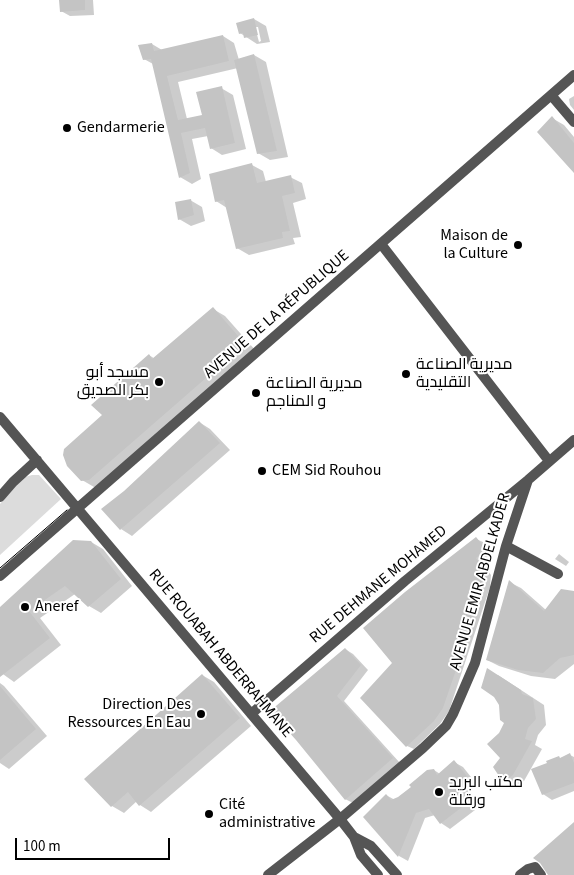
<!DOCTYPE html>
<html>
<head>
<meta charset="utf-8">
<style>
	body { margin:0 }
	#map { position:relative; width:574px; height:875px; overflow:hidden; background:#fff; font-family:"Source Sans 3",sans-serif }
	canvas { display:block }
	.scale { position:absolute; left:15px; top:838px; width:155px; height:22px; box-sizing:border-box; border:2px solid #000; border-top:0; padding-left:6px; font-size:15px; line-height:18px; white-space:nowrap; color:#000; -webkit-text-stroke:4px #fff; paint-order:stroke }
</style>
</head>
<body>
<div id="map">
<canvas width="574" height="875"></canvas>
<div class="scale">100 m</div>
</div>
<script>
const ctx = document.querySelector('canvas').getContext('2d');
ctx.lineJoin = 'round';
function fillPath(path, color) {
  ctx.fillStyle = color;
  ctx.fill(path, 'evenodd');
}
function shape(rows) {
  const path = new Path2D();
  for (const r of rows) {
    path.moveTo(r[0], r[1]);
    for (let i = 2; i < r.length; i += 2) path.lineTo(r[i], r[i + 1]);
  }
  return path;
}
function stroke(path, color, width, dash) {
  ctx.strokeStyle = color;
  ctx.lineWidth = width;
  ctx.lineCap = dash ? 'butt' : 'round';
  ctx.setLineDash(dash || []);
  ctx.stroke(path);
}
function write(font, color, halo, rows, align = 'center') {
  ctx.font = font + ' "Source Sans 3",Cairo,sans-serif';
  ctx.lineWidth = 4;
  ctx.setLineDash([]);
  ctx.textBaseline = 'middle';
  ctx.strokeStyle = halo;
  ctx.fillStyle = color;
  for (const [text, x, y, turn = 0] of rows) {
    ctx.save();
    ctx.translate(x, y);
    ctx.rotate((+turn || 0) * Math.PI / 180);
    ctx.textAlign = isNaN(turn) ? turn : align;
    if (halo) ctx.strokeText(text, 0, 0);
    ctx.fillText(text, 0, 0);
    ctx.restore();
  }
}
fillPath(shape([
	[32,475,39,475,61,499,0,555,0,504,18,483,25,477]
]), '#dcdcdc');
fillPath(shape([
	[60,0,93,0,94,15,70,16,61,11],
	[254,19,266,26,270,42,257,44,240,33],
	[255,27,258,27,261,41,259,42],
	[223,36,234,43,239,60,254,55,266,62,288,157,270,160,258,153,238,68,178,82,187,119,203,116,221,88,233,95,246,149,222,155,211,148,208,136,192,139,201,179,192,184,180,177,153,64,144,59,152,44,162,50],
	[574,96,574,110,570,105,569,99],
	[552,118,564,125,574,137,574,172],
	[252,165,263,171,266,182,290,177,302,183,306,199,293,203,301,237,293,238,295,244,249,255,237,248,227,208,216,201],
	[190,200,202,207,205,221,191,226,179,219],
	[213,309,225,316,256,351,102,487,94,487,82,480,104,415,149,355,155,359],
	[199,422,210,429,230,450,132,536,121,529],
	[476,539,483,542,492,553,482,562,491,575,490,587,449,711,440,724,414,749,407,746,394,663],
	[74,541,91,542,103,549,132,586,101,613,89,606,75,594,40,618,61,645,14,682,0,672,0,608],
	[559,554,569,562,566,566,555,559],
	[509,582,521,588,546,610,574,592,574,664,555,679,531,676,499,666,487,660],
	[345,649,353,654,368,670,344,701,400,763,353,803,345,799,297,739],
	[202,675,214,682,251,726,151,812,140,805,137,801,124,813,112,806,86,779],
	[498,675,544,705,546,725,538,735,535,745,542,749,524,781,515,787,504,781,500,733,506,722],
	[0,683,4,686,47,736,9,769,0,763],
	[570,755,574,757,574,791,552,800,543,794,548,762],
	[454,762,463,767,475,782,467,789,473,797,469,800,475,810,450,829,441,823,435,815,425,818,408,861,399,856,364,817,386,795,395,800,434,770,440,774]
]), '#0003');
fillPath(shape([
	[59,0,85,0,85,10,60,12],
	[254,18,258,35,244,38,243,33,239,34,236,23],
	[223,35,229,61,167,76,178,120,202,115,196,92,222,86,235,143,210,149,205,128,181,133,190,173,179,178,151,59,143,60,138,45,152,43,154,51],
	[254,54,277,151,257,154,234,60],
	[552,116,574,143,574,173,537,132],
	[252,163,257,183,291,175,295,193,282,196,290,231,282,232,283,238,236,249,224,200,215,202,209,174],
	[191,199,194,215,178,220,175,202],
	[213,307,245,344,89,480,81,481,67,466,63,455,64,449,102,415,91,405,149,354,152,359],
	[199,421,220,443,120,530,101,509,124,491],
	[476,537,486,549,476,558,485,571,484,583,456,670,443,708,434,721,406,747,360,698,392,663,363,628,405,592],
	[73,540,91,541,121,579,88,607,65,586,29,611,50,638,0,677,0,607],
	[509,580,544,611,561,589,574,591,574,655,560,658,543,673,518,670,486,660],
	[345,648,361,665,337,696,393,758,345,800,296,740,270,711],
	[487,668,521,690,522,694,533,698,536,719,528,728,525,739,532,741,513,775,503,782,493,767,500,758,487,744,499,733,504,723,500,720,499,705,494,697,481,688],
	[202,674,240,718,139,806,128,792,111,807,84,779],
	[0,686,36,729,0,760],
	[570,753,574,763,574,783,542,795,531,769,547,763,546,761,559,756,560,758],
	[454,760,467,776,458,784,464,791,460,794,466,804,440,824,429,809,416,813,398,857,363,817,386,794,391,800,398,797,411,787,409,785,427,770,434,769,437,775],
	[574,822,574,875,548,875,540,863,533,858]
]), '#c4c4c4');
stroke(shape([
	[551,95,574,122],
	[381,244,549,461],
	[0,417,340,819,354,837,361,855,378,875],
	[0,497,13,482,37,460],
	[506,546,558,574],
	[0,576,574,75],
	[251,714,405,581,528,480,574,440],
	[354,837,371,846,397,875],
	[268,875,340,819,423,748,446,726,453,714,475,663,506,546,528,480],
	[520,875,528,869,535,867,541,875]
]), '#555', 10);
stroke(shape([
	[0,568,67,510]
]), '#000', 1);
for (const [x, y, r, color] of [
	[67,128,5,"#000"],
	[518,245,5,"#000"],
	[406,374,5,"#000"],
	[159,382,5,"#000"],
	[256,393,5,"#000"],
	[262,471,5,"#000"],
	[25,607,5,"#000"],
	[201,714,5,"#000"],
	[439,792,5,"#000"],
	[209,814,5,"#000"]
]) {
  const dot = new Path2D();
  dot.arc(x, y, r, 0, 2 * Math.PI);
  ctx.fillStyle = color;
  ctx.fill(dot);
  stroke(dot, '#fff', 2);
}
write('16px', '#000', '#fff', [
	["Gendarmerie",77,128],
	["Maison de",508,236,"right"],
	["la Culture",508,254,"right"],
	["مديرية الصناعة",416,365],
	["التقليدية",416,383],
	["مسجد أبو",149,373,"right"],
	["بكر الصديق",149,391,"right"],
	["مديرية الصناعة",266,384],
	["و المناجم",266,402],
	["CEM Sid Rouhou",272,471],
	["Aneref",35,607],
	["Direction Des",191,705,"right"],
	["Ressources En Eau",191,723,"right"],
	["مكتب البريد",449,783],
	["ورقلة",449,801],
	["Cité",219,805],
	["administrative",219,823]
], 'left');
write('16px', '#000', '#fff', [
	["AVENUE DE LA RÉPUBLIQUE",277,315,-41],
	["AVENUE EMIR ABDELKADER",481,582,-74],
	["RUE DEHMANE MOHAMED",379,585,-40],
	["RUE ROUABAH ABDERRAHMANE",220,654,50]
]);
</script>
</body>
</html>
